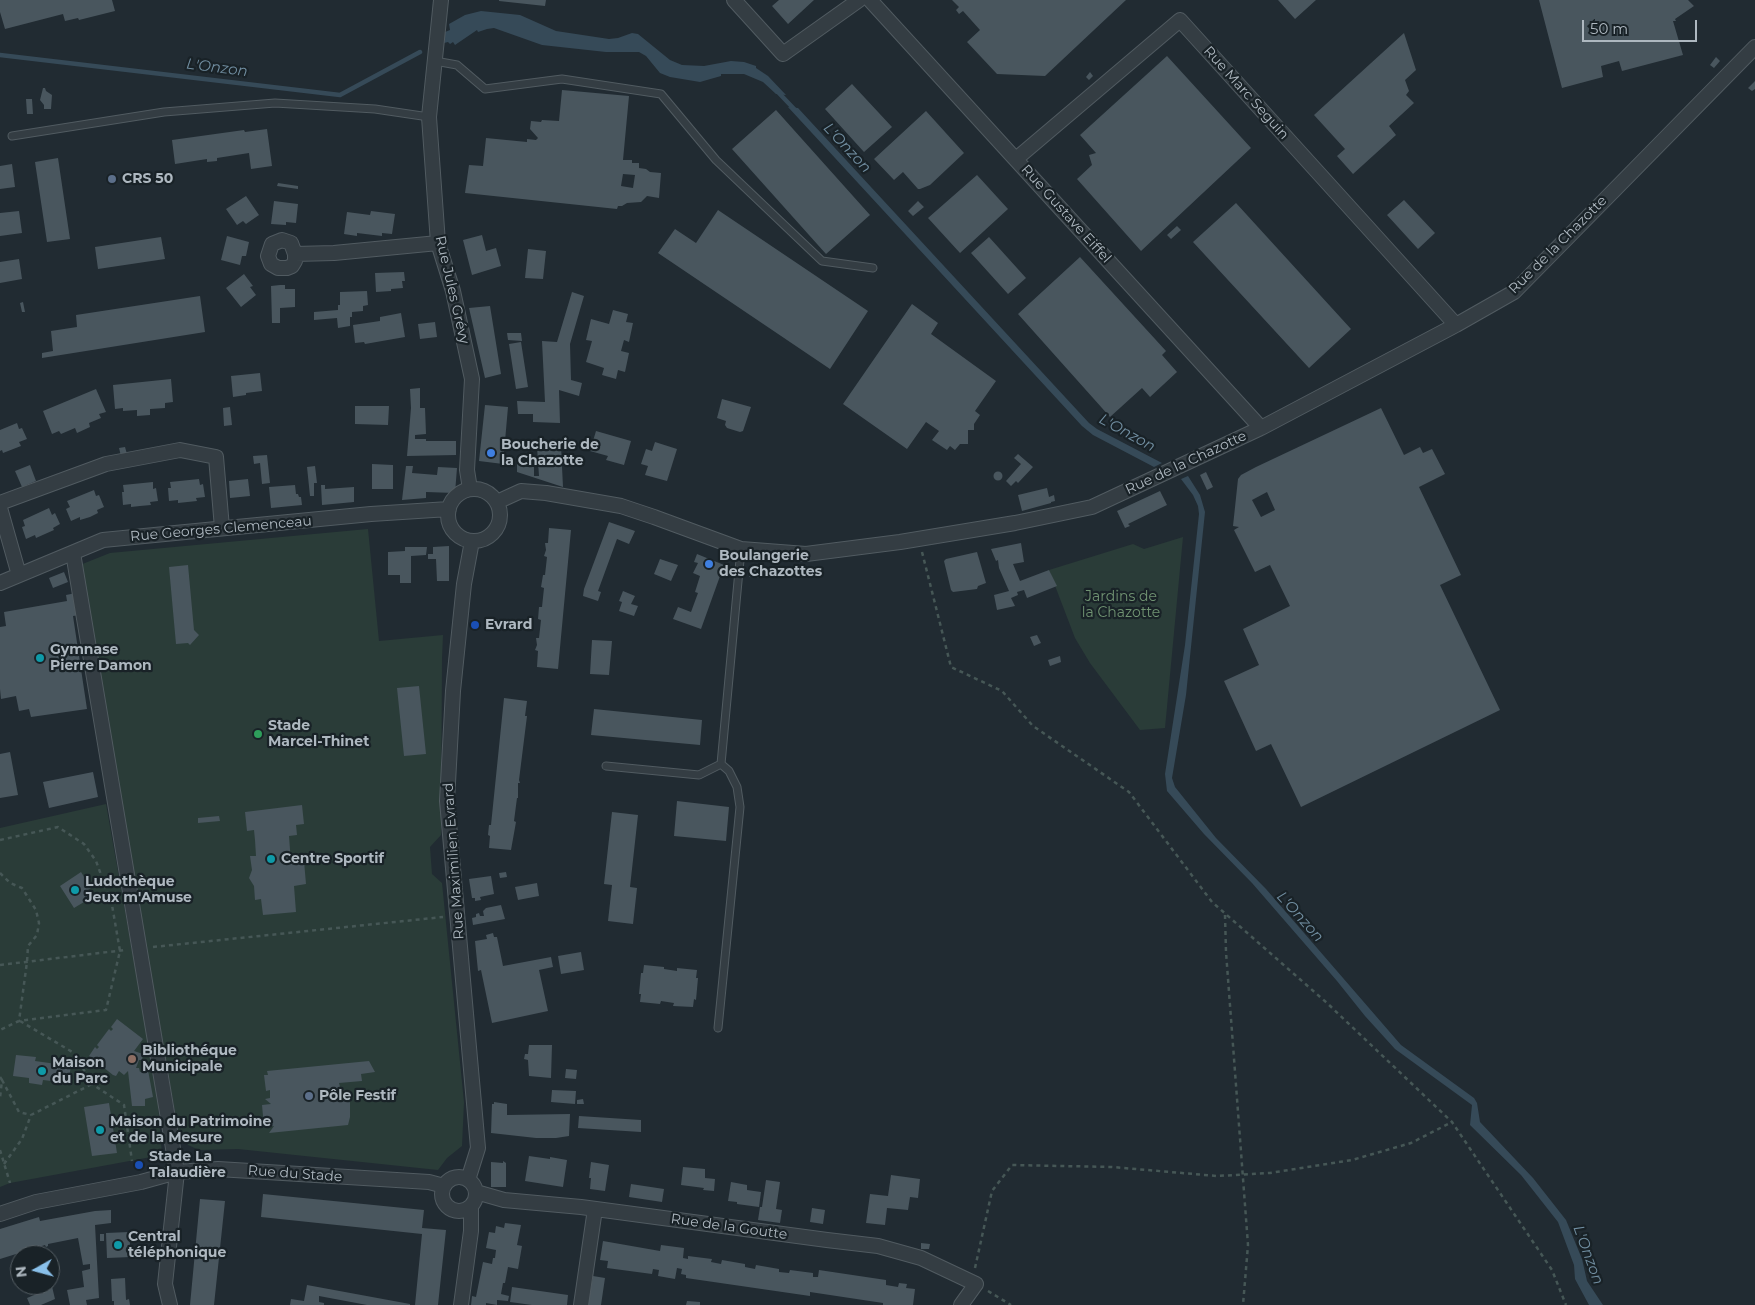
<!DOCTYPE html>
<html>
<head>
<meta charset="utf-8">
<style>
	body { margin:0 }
	#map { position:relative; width:1755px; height:1305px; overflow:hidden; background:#212b32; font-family:Montserrat,sans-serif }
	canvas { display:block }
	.north { position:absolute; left:10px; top:1245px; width:50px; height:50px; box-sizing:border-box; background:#192227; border:1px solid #555e64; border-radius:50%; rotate:263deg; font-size:14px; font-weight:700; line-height:20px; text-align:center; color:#aeb8c0 }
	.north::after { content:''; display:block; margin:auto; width:18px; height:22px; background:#89c0ea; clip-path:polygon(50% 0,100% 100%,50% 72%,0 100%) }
	.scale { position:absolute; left:1582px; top:20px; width:115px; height:22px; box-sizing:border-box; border:2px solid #aeb8c0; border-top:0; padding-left:6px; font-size:15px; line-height:18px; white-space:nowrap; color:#aeb8c0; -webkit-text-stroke:4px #192227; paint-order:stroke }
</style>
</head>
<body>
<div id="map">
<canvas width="1755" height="1305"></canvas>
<div class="north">N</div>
<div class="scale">50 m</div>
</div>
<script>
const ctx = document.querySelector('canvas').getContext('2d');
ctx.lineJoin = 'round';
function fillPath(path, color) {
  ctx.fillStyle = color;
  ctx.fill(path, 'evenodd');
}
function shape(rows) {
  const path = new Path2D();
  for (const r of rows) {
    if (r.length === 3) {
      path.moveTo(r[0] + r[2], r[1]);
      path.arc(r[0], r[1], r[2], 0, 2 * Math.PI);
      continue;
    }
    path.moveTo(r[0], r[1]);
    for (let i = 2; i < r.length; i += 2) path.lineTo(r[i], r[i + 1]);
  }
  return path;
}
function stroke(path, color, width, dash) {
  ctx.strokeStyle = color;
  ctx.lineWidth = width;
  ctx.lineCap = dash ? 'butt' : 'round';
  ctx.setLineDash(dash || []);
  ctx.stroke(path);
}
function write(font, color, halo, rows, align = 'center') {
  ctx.font = font + ' Montserrat,sans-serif';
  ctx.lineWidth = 4.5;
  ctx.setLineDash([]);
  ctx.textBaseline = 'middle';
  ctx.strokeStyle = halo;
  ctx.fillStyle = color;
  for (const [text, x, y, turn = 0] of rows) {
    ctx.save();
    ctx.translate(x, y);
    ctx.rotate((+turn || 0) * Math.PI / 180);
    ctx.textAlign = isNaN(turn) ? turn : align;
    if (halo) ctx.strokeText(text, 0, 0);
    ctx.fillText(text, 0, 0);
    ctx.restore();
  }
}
fillPath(shape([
	[368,529,379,641,443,635,442,659,441,835,430,847,432,874,442,883,464,1102,462,1146,447,1158,438,1170,238,1149,199,1150,188,1145,183,1139,178,1130,80,565,110,553],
	[1183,537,1165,728,1140,730,1090,663,1075,638,1049,570,1133,544,1144,549],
	[106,804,157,1091,162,1155,10,1183,0,1187,0,828]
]), '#2a3c38');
fillPath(shape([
	[481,11,520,15,556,31,609,39,618,38,632,33,638,34,670,60,682,65,704,66,731,61,744,62,756,66,756,68,768,76,786,95,776,94,763,82,744,74,721,74,721,76,700,82,670,77,660,73,646,56,639,52,606,52,542,45,494,28,487,29,478,32,477,30,455,45,453,42,450,44,448,42,444,43,445,32,450,30,449,24,465,15],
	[788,107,798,108,1089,423,1097,429,1162,463,1154,467,1093,435,1082,426],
	[1188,476,1200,495,1205,512,1186,695,1172,778,1175,787,1216,838,1266,889,1401,1045,1474,1098,1477,1103,1480,1122,1533,1178,1566,1220,1582,1259,1587,1281,1603,1305,1589,1305,1575,1279,1574,1265,1558,1222,1521,1175,1470,1125,1472,1105,1395,1049,1365,1016,1337,981,1252,883,1204,834,1167,791,1165,774,1185,645,1199,514,1198,506,1193,495,1181,479]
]), '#364a58');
stroke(shape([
	[0,55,340,95,420,52],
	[777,91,796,111]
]), '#364a58', 4.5);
fillPath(shape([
	[0,0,112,0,115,11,79,20,78,18,65,21,63,14,5,29,0,12],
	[499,0,546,0,545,6,499,1],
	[779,0,814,0,788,24,772,6],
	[952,0,1126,0,1045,76,997,74,967,42,980,30,963,11,959,14,956,10,959,7],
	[1278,0,1316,0,1295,19],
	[1539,0,1688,0,1694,6,1675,19,1676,21,1673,21,1683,55,1622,71,1619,61,1601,66,1603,77,1562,88],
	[1404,33,1416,70,1405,80,1409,91,1406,95,1414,103,1389,126,1396,135,1353,174,1337,156,1345,149,1314,115],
	[1167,56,1251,148,1141,251,1077,179,1092,165,1089,155,1096,153,1080,135],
	[1716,57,1720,61,1714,68,1710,65],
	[1090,72,1093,76,1089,80,1086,77],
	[1755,81,1755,89,1752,91,1748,88],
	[852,84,892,127,864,152,825,109],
	[43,88,45,88,46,91,52,95,51,109,44,109,44,105,40,100],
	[562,90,629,96,623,160,632,160,632,163,639,163,639,168,646,169,650,172,661,173,659,198,647,196,641,202,627,203,622,206,618,206,617,209,465,193,469,165,483,166,486,138,527,142,527,139,536,140,538,138,530,129,531,121,541,122,542,120,559,121],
	[623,174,635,175,633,188,621,186],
	[26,99,32,99,33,114,27,114],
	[776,110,870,215,826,254,732,149],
	[926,111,964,153,930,185,920,189,918,189,903,172,894,180,874,159],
	[267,129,272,166,251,169,249,153,217,158,217,161,207,162,207,159,175,164,172,140,244,130,245,132],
	[58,158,70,239,47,242,35,162],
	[12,164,15,187,0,189,0,166],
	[977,175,1008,209,960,253,928,218],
	[278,183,298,186,298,189,277,186],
	[246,196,259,215,246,224,243,221,237,225,226,209],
	[1404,200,1435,233,1418,249,1387,215],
	[274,201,298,204,296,223,286,222,286,225,271,224],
	[918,201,924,207,913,216,908,211],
	[1236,203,1351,329,1309,368,1193,242],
	[718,210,868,311,830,369,658,253,675,229,696,243],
	[19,211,22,233,0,236,0,213],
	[371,211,395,214,392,234,382,233,382,236,357,233,357,236,344,234,347,212,370,215],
	[1177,226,1181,230,1171,239,1167,235],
	[482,235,486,251,496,248,501,266,472,275,463,240],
	[227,236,249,242,246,256,242,256,240,265,221,260],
	[161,237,165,259,98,269,95,247],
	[989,237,1026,278,1008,294,971,253],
	[528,249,546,251,543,279,525,278],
	[1080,257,1166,351,1162,355,1177,372,1150,397,1142,388,1110,417,1018,314],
	[19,259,22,279,0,283,0,262],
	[404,272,405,281,402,281,403,288,391,289,391,291,376,292,375,273],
	[244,274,253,286,250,287,256,295,241,307,226,288],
	[280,285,285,285,285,289,295,289,295,307,280,308,280,323,272,323,271,286],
	[367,291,368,305,363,306,363,311,352,312,352,317,350,317,350,326,338,328,337,318,314,320,314,312,338,310,338,305,340,305,340,292],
	[572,292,584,296,570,344,571,380,582,383,579,396,559,390,560,423,533,422,533,414,518,414,517,401,545,402,542,341,557,342],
	[200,296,205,332,42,358,42,353,53,351,51,331,77,327,76,315],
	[23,302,25,312,22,312,20,303],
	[912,304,938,323,931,334,996,381,975,411,980,415,974,424,974,430,968,430,968,444,960,444,955,450,950,446,947,450,932,440,939,431,926,422,907,449,843,404],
	[490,306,501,374,485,378,469,308],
	[613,310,628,314,626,322,633,323,629,342,624,340,621,351,629,353,625,372,618,370,616,379,602,375,604,368,586,362,592,341,586,340,591,319,609,324],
	[401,313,405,337,365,344,364,342,355,343,353,325,380,321,380,317],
	[435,322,437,337,420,339,418,324],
	[507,333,521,333,522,341,508,340],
	[521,342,528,387,516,389,509,344],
	[260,373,262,391,246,393,246,395,233,397,231,376],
	[171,379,173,402,165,403,165,408,150,409,150,415,137,416,137,410,123,411,123,408,115,409,113,385],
	[420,388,420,408,425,408,426,434,415,435,415,439,426,439,426,441,456,441,456,455,407,456,411,408,410,389],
	[96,389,106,412,99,414,101,418,89,423,90,427,77,433,75,428,61,434,59,431,52,434,43,411],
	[722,399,751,407,743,431,740,432,727,428,725,425,726,421,717,418],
	[485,405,508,407,503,464,479,461],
	[355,406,389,406,388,425,355,424],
	[230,407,232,425,224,426,223,408],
	[1381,408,1404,455,1420,447,1423,453,1432,449,1445,474,1419,487,1461,575,1440,585,1500,710,1301,807,1271,744,1256,751,1224,681,1259,665,1243,629,1290,606,1270,565,1255,572,1234,530,1239,527,1233,526,1238,479,1241,475,1256,467],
	[1267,492,1275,510,1261,517,1252,500],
	[17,423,19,429,22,428,27,439,19,442,21,446,3,453,2,450,0,451,0,430],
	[596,431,631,441,624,465,606,460,608,456,590,451],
	[655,442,677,449,667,481,645,475,648,466,641,464,646,449,652,451],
	[561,446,563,487,517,472,517,464,526,464,526,467,534,467,534,476,539,476,537,447],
	[125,447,127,454,121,456,119,448],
	[1018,454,1033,467,1018,483,1016,481,1011,486,1006,481,1021,464,1014,458],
	[267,455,270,483,262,484,260,463,254,464,253,456],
	[372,464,393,465,393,489,372,489],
	[30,465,36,481,22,487,15,471],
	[315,466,317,483,314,483,314,496,310,496,307,467],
	[406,466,413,466,412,473,437,475,438,467,457,468,455,493,426,492,426,498,402,500],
	[998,476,4.5],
	[1206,472,1213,487,1207,490,1200,475],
	[199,479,200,485,203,484,205,497,196,498,197,501,178,503,178,500,169,501,168,488,171,488,170,482],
	[248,479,250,496,230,498,229,481],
	[153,482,153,489,156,488,158,501,150,502,151,505,140,506,131,507,131,504,123,505,122,492,124,492,123,485],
	[295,485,296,494,298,494,299,497,301,497,302,505,271,508,269,487],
	[321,485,325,485,325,489,354,487,354,502,322,505],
	[1047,488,1049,497,1054,495,1055,501,1051,502,1051,503,1022,511,1018,495],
	[94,490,96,496,99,495,104,507,97,510,98,513,90,517,80,520,80,517,71,521,66,509,70,507,67,501],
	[1160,491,1167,505,1128,524,1130,526,1125,528,1117,511],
	[49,508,52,515,55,513,60,524,53,528,54,530,36,538,35,535,26,539,22,527,25,526,23,520],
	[609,522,635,531,629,544,617,539,598,591,601,592,598,601,583,596,584,589],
	[549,528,571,530,558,669,537,667,538,651,535,650,537,645,536,638,539,638,541,620,538,619,539,607,542,607,544,588,541,587,543,575,545,575,547,557,544,556,546,550,545,543,548,543],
	[1021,543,1024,562,1013,564,1020,581,1049,570,1057,586,1027,598,1024,590,1017,592,1018,595,1011,598,1015,606,997,610,994,595,1009,591,999,568,998,560,996,561,991,549],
	[449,546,449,581,437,581,436,559,428,559,428,554,433,554,433,547],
	[405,547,427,547,426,555,411,556,411,583,400,583,400,575,388,575,388,552,405,551],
	[977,552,986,583,978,586,977,589,953,592,951,590,944,561,946,559],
	[697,554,724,565,701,629,673,619,678,607,691,612,698,593,695,592,700,576,693,573,698,563,694,562],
	[660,559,678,565,671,581,654,574],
	[188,565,194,630,199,635,190,645,188,643,176,644,169,567],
	[750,569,760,570,759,578,749,577],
	[64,572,68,582,53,588,49,578],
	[623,591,635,596,631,604,638,606,634,616,619,611,622,602,619,601],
	[76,593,80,615,73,616,87,709,31,717,29,709,19,711,16,696,1,699,0,689,0,627,6,626,4,612,67,601,66,595],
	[1037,635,1041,643,1034,646,1030,637],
	[592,640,612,641,609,675,590,674],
	[1060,656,1061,662,1050,666,1048,660],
	[419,686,426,754,404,756,397,688],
	[504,698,527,701,525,716,527,716,519,780,520,783,518,783,518,798,517,798,514,821,516,822,511,850,489,848,490,836,488,835,489,825,491,825],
	[594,709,702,720,700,745,591,735],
	[10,752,18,795,0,798,0,754],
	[93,772,98,797,49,808,43,782],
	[677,801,729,807,726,841,674,836],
	[302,805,304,824,296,825,297,835,289,836,291,863,304,861,306,884,294,886,296,912,263,915,261,899,255,900,254,886,249,878,252,870,250,856,256,856,255,840,254,830,247,831,245,812],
	[612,812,638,815,630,887,637,888,633,924,608,921,612,885,604,884],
	[219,816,220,821,198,823,198,818],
	[81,872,91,888,85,892,89,899,74,908,60,886],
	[506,872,507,877,500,878,499,873],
	[491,876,494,894,480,897,481,900,475,901,475,898,472,898,469,879],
	[537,883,539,896,518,900,515,887],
	[501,905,505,919,473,925,472,918,476,917,476,914,479,913,480,916,484,916,483,911,486,908],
	[493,933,494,937,497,937,503,966,551,957,553,967,539,970,548,1011,492,1023,481,970,478,971,475,941,487,939,486,935],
	[581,952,584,970,561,974,558,956],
	[644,965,664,967,664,969,677,971,677,968,697,970,696,978,698,978,696,1000,694,999,693,1007,673,1006,674,1003,661,1001,660,1004,640,1002,641,994,639,994,641,973,643,973],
	[117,1019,143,1039,134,1051,143,1054,142,1060,139,1060,136,1068,139,1068,140,1072,148,1070,153,1097,145,1099,145,1106,132,1106,128,1071,124,1075,119,1071,116,1076,113,1075,89,1056,95,1047,97,1049,99,1047,97,1045,109,1029,111,1031,113,1029,111,1027],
	[529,1045,552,1045,551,1078,529,1076,528,1060,524,1059,525,1054,528,1054],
	[16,1055,36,1057,35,1061,71,1066,68,1083,43,1080,42,1085,29,1083,29,1078,13,1076],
	[369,1061,375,1072,361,1074,362,1081,339,1083,340,1087,345,1091,350,1103,350,1117,348,1125,269,1133,274,1126,264,1127,262,1105,271,1104,265,1099,270,1098,270,1090,266,1091,264,1075,268,1075,267,1071],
	[566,1069,577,1070,576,1079,565,1078],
	[552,1090,576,1091,575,1104,551,1102],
	[583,1099,584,1104,577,1104,577,1100],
	[494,1102,507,1104,507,1115,570,1114,569,1136,556,1138,536,1138,491,1133,492,1104,494,1104],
	[109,1103,117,1153,92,1156,84,1107],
	[579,1116,641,1120,641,1132,578,1128],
	[529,1156,550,1159,550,1157,567,1160,563,1187,525,1181],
	[503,1161,506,1163,506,1187,491,1187,491,1162,503,1163],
	[591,1162,609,1165,605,1191,590,1189,591,1178,589,1178],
	[683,1167,705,1169,705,1178,715,1179,714,1191,703,1190,704,1188,681,1185],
	[891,1175,920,1179,918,1198,910,1197,908,1210,887,1208,885,1225,866,1223,870,1194,888,1196],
	[766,1180,780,1182,776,1209,782,1210,780,1223,758,1220,760,1207,762,1207],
	[731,1182,747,1185,747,1190,761,1192,759,1207,737,1204,737,1202,728,1201],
	[631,1184,664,1189,662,1202,629,1197],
	[263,1194,424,1210,422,1228,446,1230,438,1305,415,1305,422,1234,261,1217],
	[200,1199,225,1201,214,1305,190,1305],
	[812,1208,825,1210,823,1224,810,1222],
	[111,1210,111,1223,95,1225,99,1298,86,1300,87,1305,70,1305,67,1290,84,1287,82,1271,90,1269,90,1264,83,1265,78,1238,48,1244,48,1246,46,1247,45,1245,0,1259,0,1229,39,1217,40,1221,95,1211],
	[505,1223,521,1225,517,1245,522,1246,518,1269,508,1267,505,1283,503,1283,501,1294,509,1296,508,1301,497,1300,497,1305,486,1303,486,1305,471,1305,472,1296,476,1297,483,1262,492,1264,493,1258,495,1258,496,1250,486,1248,489,1232,495,1233,496,1226,504,1228],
	[129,1232,131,1257,107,1258,106,1233],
	[100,1234,104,1234,104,1241,100,1241],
	[603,1241,660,1251,661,1245,684,1248,683,1258,688,1259,688,1256,712,1259,711,1262,721,1264,722,1260,745,1264,745,1267,755,1269,756,1265,779,1269,779,1272,789,1273,790,1270,813,1273,813,1277,818,1277,819,1270,886,1280,886,1285,898,1287,899,1283,907,1284,906,1288,915,1289,913,1305,883,1305,883,1303,810,1292,810,1296,686,1278,686,1275,681,1274,682,1269,677,1268,675,1279,658,1276,659,1270,653,1269,652,1274,607,1268,608,1261,600,1260],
	[921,1243,930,1244,929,1249,921,1249],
	[593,1276,605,1278,601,1305,588,1305],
	[50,1278,55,1299,41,1305,30,1305,27,1298,44,1291,43,1285,50,1285],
	[125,1278,126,1300,129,1299,130,1305,114,1305,114,1301,112,1301,111,1279],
	[307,1285,410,1304,410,1305,367,1305,319,1296,319,1302,324,1303,324,1305,290,1305,291,1299,304,1301],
	[512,1287,568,1295,567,1305,532,1305,510,1302],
	[687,1301,700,1302,700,1305,686,1305]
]), '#49565e');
const lane = shape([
	[435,61,457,65,485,89,562,79,661,94,716,160,822,261,873,268],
	[12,136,164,112,275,103,375,109,429,117],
	[606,766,699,775,721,764],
	[718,1028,740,807,737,787,729,771,721,764,741,549]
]);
const street = shape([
	[441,0,429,117,438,243,453,291,472,379,467,470,470,489],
	[734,0,783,54,859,0],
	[870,0,1261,428],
	[1016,159,1180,20,1456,325],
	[295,254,295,261,292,266,287,268,278,268,271,264,268,256,272,244,282,240,291,243,295,254,334,253,438,243],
	[474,515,26],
	[497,502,521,491,546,493,621,506,654,517,741,549,806,554,900,542,1015,523,1092,507,1261,428,1456,325,1514,292,1755,47],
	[0,503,106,464,180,450,216,457,222,528],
	[0,508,19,575],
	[73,553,177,1172,165,1284,170,1305],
	[0,583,103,540,371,514,449,509],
	[459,1194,17],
	[468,1180,478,1148,447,801,453,691,464,584,472,541],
	[476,1192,504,1200,581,1207,827,1240,878,1246,921,1258,976,1284,961,1305],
	[0,1214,36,1202,141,1182,177,1172,218,1169,429,1182,444,1186],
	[461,1305,471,1231,471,1206],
	[581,1305,595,1209]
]);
stroke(lane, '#515b61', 9);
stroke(street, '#515b61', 16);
stroke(shape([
	[922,552,951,667,1002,691,1033,726,1129,792,1212,902,1327,1003,1452,1122,1552,1270,1566,1305],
	[0,840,58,827,84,844,96,861,112,905,120,951,106,1010,19,1021],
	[0,873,10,883,22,888,36,910,39,923,37,935,28,946,27,962,19,1021,0,1030],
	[1225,915,1226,952,1248,1245,1243,1305],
	[153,947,443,917],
	[0,965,125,950],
	[20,1021,74,1053,92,1084,124,1105,132,1161],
	[0,1077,2,1080,0,1098],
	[2,1080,19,1112,31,1115],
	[0,1150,10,1183],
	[4,1164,22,1139,31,1115,92,1084],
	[975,1268,992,1191,1012,1165,1112,1167,1217,1176,1270,1173,1352,1160,1411,1143,1452,1122],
	[988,1291,1011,1305]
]), '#465756', 2.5, [4, 4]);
stroke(lane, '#343d43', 7);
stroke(street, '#343d43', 14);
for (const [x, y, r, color] of [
	[112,179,5,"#5c6f8a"],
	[491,453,5,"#3f7fe0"],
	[709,564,5,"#3f7fe0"],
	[475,625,5,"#1a4fb4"],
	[40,658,5,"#0f9aa8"],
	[258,734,5,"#2e9e5b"],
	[271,859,5,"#0f9aa8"],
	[75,890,5,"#0f9aa8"],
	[132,1059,5,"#8d6e63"],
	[42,1071,5,"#0f9aa8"],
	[309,1096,5,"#5c6f8a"],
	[100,1130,5,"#0f9aa8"],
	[139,1165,5,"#1a4fb4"],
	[118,1245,5,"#0f9aa8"]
]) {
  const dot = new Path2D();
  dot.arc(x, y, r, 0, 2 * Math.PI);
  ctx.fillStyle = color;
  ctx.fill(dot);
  stroke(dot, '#192227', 2);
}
write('14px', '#aeb8c0', '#192227', [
	["Rue Marc Seguin",1246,93,48],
	["Rue Gustave Eiffel",1066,214,48],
	["Rue de la Chazotte",1558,245,-45],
	["Rue Jules Grévy",452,290,77],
	["Rue de la Chazotte",1186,463,-25],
	["Rue Georges Clemenceau",221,529,-5],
	["Rue Maximilien Evrard",454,861,-94],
	["Rue du Stade",295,1174,4],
	["Rue de la Goutte",729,1227,8]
]);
write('bold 14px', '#aeb8c0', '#192227', [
	["CRS 50",122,179],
	["Boucherie de",501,445],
	["la Chazotte",501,461],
	["Boulangerie",719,556],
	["des Chazottes",719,572],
	["Evrard",485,625],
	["Gymnase",50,650],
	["Pierre Damon",50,666],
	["Stade",268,726],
	["Marcel-Thinet",268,742],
	["Centre Sportif",281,859],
	["Ludothèque",85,882],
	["Jeux m'Amuse",85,898],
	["Bibliothéque",142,1051],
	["Municipale",142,1067],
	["Maison",52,1063],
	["du Parc",52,1079],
	["Pôle Festif",319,1096],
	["Maison du Patrimoine",110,1122],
	["et de la Mesure",110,1138],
	["Stade La",149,1157],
	["Talaudière",149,1173],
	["Central",128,1237],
	["téléphonique",128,1253]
], 'left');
write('14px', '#709372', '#192227', [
	["Jardins de",1121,597],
	["la Chazotte",1121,613]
]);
write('italic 15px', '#718ea1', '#192227', [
	["L'Onzon",217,68,7],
	["L'Onzon",847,148,47],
	["L'Onzon",1127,433,29],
	["L'Onzon",1300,917,48],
	["L'Onzon",1588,1255,70]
]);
</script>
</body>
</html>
